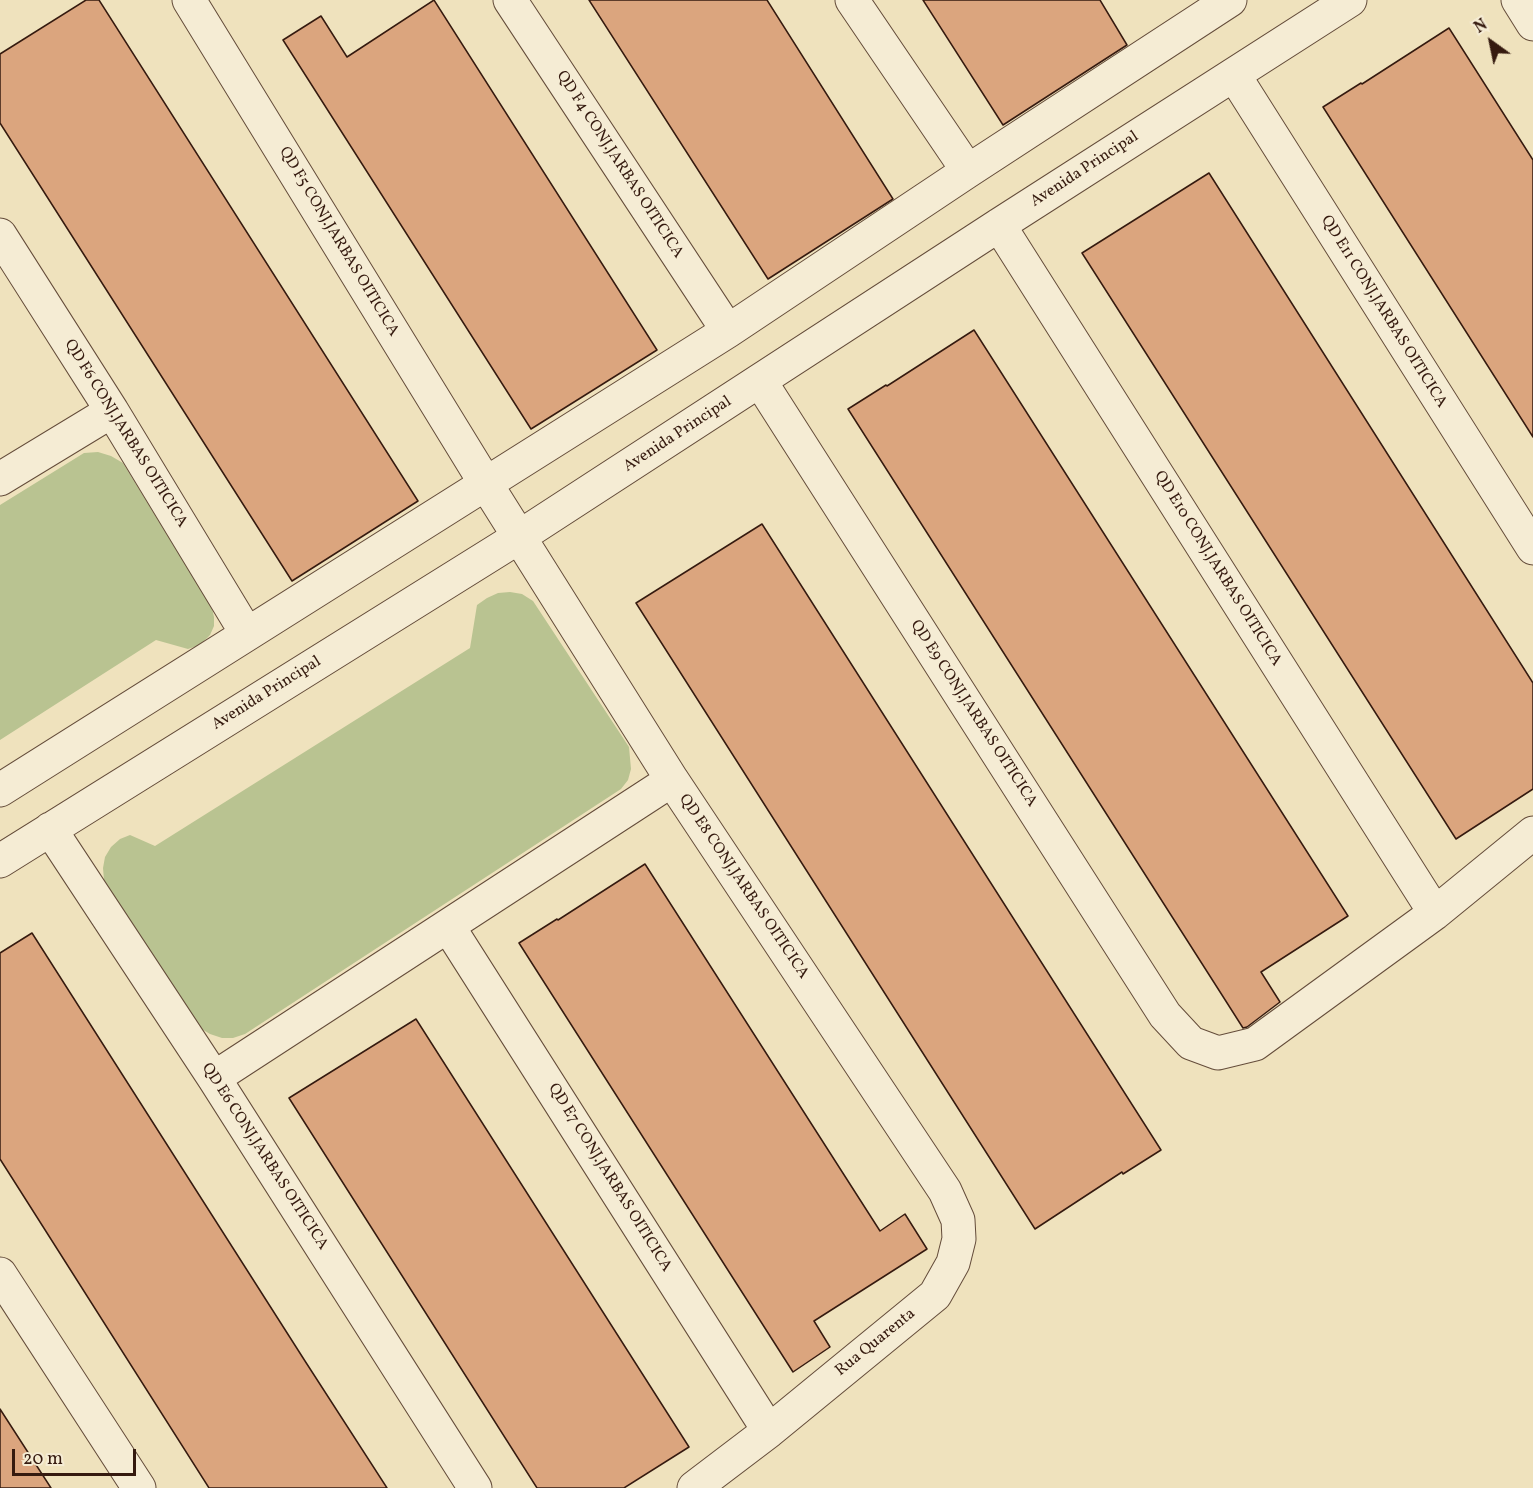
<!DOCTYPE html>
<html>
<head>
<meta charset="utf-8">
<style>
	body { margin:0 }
	#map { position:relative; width:1533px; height:1488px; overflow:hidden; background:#efe2bd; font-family:Vollkorn,serif }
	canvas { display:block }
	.north { position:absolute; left:1461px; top:12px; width:60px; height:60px; -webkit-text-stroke:4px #f5ecd4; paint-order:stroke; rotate:327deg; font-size:16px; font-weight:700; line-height:24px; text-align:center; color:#351a0f }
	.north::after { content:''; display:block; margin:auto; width:21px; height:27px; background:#351a0f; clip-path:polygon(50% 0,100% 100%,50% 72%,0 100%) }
	.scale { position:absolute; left:12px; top:1449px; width:124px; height:27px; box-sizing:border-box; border:3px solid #351a0f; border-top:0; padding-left:8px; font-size:18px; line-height:21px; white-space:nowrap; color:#351a0f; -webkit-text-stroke:4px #f5ecd4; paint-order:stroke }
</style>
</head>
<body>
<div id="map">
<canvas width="1533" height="1488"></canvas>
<div class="north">N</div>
<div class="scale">20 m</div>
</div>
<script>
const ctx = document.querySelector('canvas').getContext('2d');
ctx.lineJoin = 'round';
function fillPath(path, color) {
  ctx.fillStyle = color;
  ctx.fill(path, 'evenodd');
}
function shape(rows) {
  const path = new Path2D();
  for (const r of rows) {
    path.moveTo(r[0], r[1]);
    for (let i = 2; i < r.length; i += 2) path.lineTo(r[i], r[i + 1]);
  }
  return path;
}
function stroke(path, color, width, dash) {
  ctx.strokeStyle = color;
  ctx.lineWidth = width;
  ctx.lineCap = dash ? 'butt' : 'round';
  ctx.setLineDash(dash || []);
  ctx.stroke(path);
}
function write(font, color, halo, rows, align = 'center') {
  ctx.font = font + ' Vollkorn,serif';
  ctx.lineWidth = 5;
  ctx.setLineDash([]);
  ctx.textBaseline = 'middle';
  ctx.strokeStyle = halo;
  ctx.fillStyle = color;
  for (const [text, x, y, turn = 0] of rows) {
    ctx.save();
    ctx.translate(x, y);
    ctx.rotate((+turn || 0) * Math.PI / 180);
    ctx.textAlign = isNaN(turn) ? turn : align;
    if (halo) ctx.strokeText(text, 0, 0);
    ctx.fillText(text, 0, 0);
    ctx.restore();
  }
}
fillPath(shape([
	[98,452,111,456,123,463,212,608,214,617,214,626,210,635,204,641,197,646,188,649,156,640,0,740,0,505,84,453],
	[510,592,522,594,533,601,629,747,631,769,628,780,621,789,245,1034,233,1038,222,1038,210,1034,200,1028,192,1018,104,880,103,868,105,857,111,847,120,839,130,835,155,846,470,648,477,605,487,598,498,593]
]), '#b9c391');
const building = shape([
	[86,0,99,0,418,501,292,581,0,123,0,54,86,0],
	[434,0,657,350,531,429,283,40,321,16,347,57,434,0],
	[589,0,767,0,893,199,768,279,589,0],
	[923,0,1100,0,1127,45,1003,125,923,0],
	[1449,28,1533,160,1533,437,1323,107,1361,83,1362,84,1449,28],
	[1209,173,1533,683,1533,789,1456,839,1082,253,1209,173],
	[974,330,1348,916,1261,972,1280,1002,1247,1027,1243,1028,1222,995,848,409,886,385,887,386,974,330],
	[762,524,1161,1150,1123,1174,1122,1172,1035,1229,636,603,762,524],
	[645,864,880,1231,905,1214,927,1249,814,1321,830,1347,793,1372,519,943,557,919,558,920,645,864],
	[32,933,305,1361,387,1488,209,1488,0,1159,0,953,32,933],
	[416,1019,689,1447,624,1488,537,1488,289,1098,416,1019],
	[0,1409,51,1488,0,1488,0,1409]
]);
fillPath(building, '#dba57e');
stroke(building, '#351a0f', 1.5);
const minor = shape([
	[189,0,486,484,672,780,945,1191,958,1220,959,1239,953,1263,935,1295,769,1431,694,1488],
	[510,0,728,331],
	[852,0,968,171],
	[1518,0,1533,24],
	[1234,75,1533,548],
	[999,225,1435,913],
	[0,235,112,411,247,634],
	[760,381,1165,1015,1191,1043,1218,1053,1255,1044,1435,913,1533,833],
	[0,479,112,411],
	[0,790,728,331,968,171,1230,0],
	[50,829,214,1078,475,1488],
	[0,861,519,537,999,225,1350,0],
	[448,926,769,1431],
	[214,1078,672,780],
	[0,1274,139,1488]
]);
stroke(minor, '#644c3a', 35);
stroke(minor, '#f5ecd4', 33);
write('16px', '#351a0f', '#f5ecd4', [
	["QD F4 CONJ.JARBAS OITICICA",619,165,57],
	["Avenida Principal",1085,170,-33],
	["QD F5 CONJ.JARBAS OITICICA",338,242,59],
	["QD E11 CONJ.JARBAS OITICICA",1383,312,58],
	["QD F6 CONJ.JARBAS OITICICA",125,434,58],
	["Avenida Principal",678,435,-33],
	["QD E10 CONJ.JARBAS OITICICA",1217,569,58],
	["Avenida Principal",267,694,-32],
	["QD E9 CONJ.JARBAS OITICICA",973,714,57],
	["QD E8 CONJ.JARBAS OITICICA",743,887,56],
	["QD E6 CONJ.JARBAS OITICICA",264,1157,57],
	["QD E7 CONJ.JARBAS OITICICA",609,1178,58],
	["Rua Quarenta",876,1343,-39]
]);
</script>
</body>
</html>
